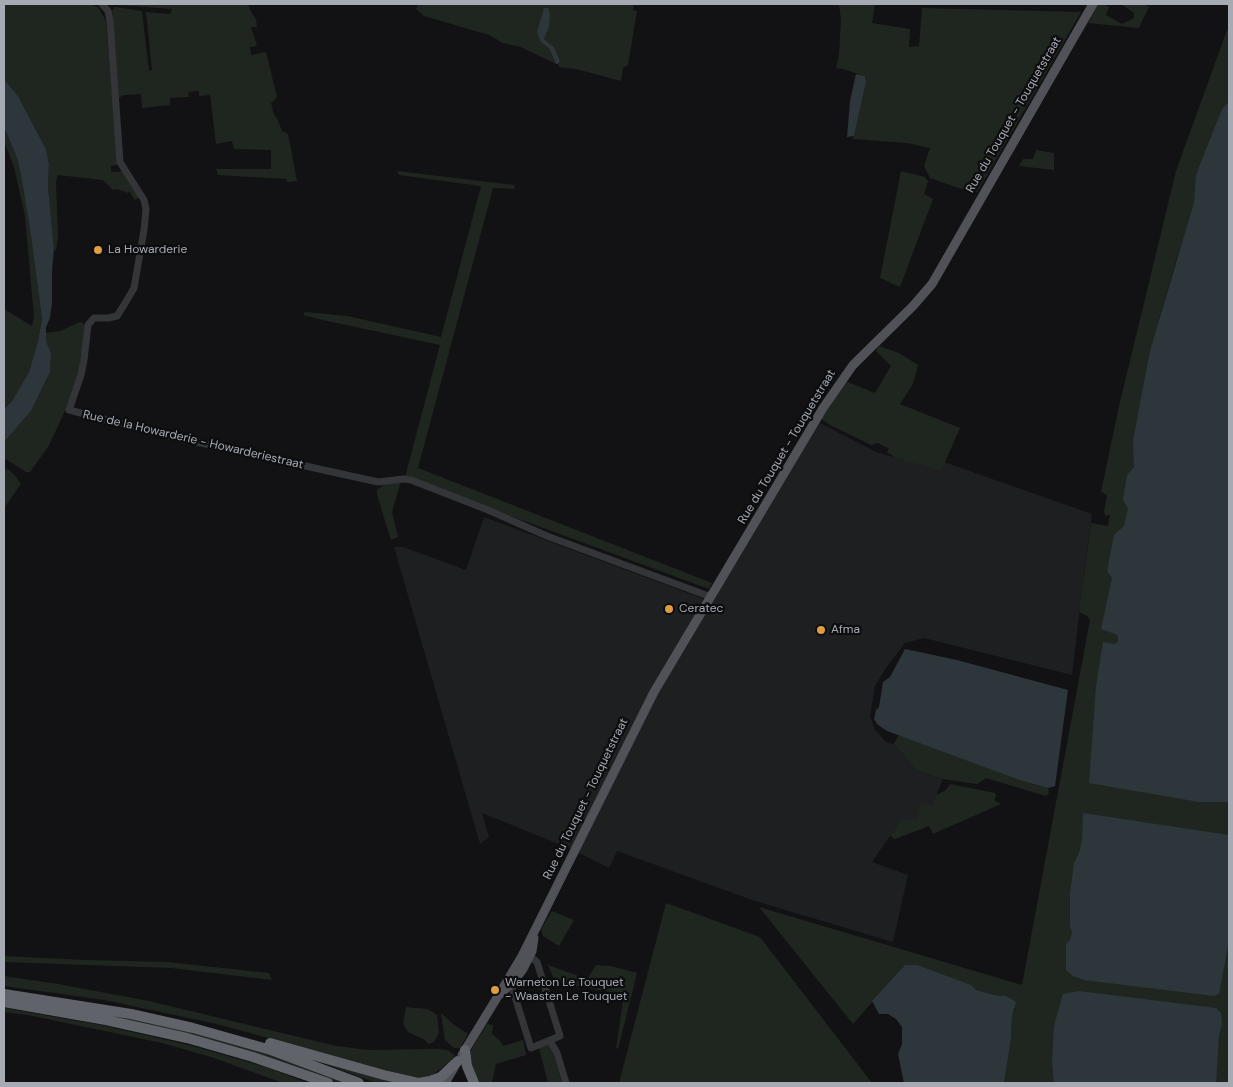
<!DOCTYPE html>
<html>
<head>
<meta charset="utf-8">
<style>
	body { margin:0 }
	#map { position:relative; width:1233px; height:1087px; overflow:hidden; background:#121214; font-family:"DM Sans",sans-serif }
	canvas { display:block }
	.frame { position:absolute; inset:0; border:5px solid #a5aab3; pointer-events:none }
</style>
</head>
<body>
<div id="map">
<canvas width="1233" height="1087"></canvas>
<div class="frame"></div>
</div>
<script>
const ctx = document.querySelector('canvas').getContext('2d');
ctx.lineJoin = 'round';
function fillPath(path, color) {
  ctx.fillStyle = color;
  ctx.fill(path, 'evenodd');
}
function shape(rows) {
  const path = new Path2D();
  for (const r of rows) {
    path.moveTo(r[0], r[1]);
    for (let i = 2; i < r.length; i += 2) path.lineTo(r[i], r[i + 1]);
  }
  return path;
}
function stroke(path, color, width, dash) {
  ctx.strokeStyle = color;
  ctx.lineWidth = width;
  ctx.lineCap = dash ? 'butt' : 'round';
  ctx.setLineDash(dash || []);
  ctx.stroke(path);
}
function write(font, color, halo, rows, align = 'center') {
  ctx.font = font + ' "DM Sans",sans-serif';
  ctx.lineWidth = 4.5;
  ctx.setLineDash([]);
  ctx.textBaseline = 'middle';
  ctx.strokeStyle = halo;
  ctx.fillStyle = color;
  for (const [text, x, y, turn = 0] of rows) {
    ctx.save();
    ctx.translate(x, y);
    ctx.rotate((+turn || 0) * Math.PI / 180);
    ctx.textAlign = isNaN(turn) ? turn : align;
    if (halo) ctx.strokeText(text, 0, 0);
    ctx.fillText(text, 0, 0);
    ctx.restore();
  }
}
fillPath(shape([
	[818,422,876,452,940,470,944,462,1092,514,1086,557,1072,675,924,638,905,643,888,665,875,686,870,716,875,730,886,742,894,744,917,771,943,779,932,806,917,820,901,820,872,862,908,875,893,942,755,901,617,851,609,868,571,849,482,813,489,837,480,844,394,547,403,547,466,570,484,517,712,602]
]), '#1e1f21');
fillPath(shape([
	[4,4,90,4,98,7,106,21,118,165,111,166,111,172,118,172,122,170,140,197,135,200,129,191,128,193,117,189,113,190,103,180,58,175,56,182,58,236,56,251,54,249,48,186,49,164,46,149,18,96,4,79],
	[118,4,248,4,251,12,256,19,257,27,251,27,257,46,250,47,251,55,266,52,277,97,271,103,274,115,277,118,282,131,288,134,297,181,287,182,286,179,218,175,216,169,271,169,271,150,234,149,232,141,216,144,210,95,199,96,199,91,188,92,189,97,170,98,170,105,142,108,141,94,124,95,117,99,112,11,115,7,142,11,149,71,152,70,146,12,170,14,172,9,118,5],
	[418,4,513,4,520,5,521,4,634,4,633,10,637,11,628,65,623,68,621,81,576,69,559,67,558,64,560,61,554,47,544,39,549,27,543,10,542,19,537,32,549,48,556,64,521,47,503,43,489,35,424,16,416,9],
	[839,4,875,4,872,23,910,29,909,47,919,46,922,8,1081,12,977,192,970,192,930,178,924,166,930,148,907,143,853,139,866,82,865,76,843,69,836,68,839,55,841,20],
	[1097,4,1103,4,1109,7,1106,15,1122,24,1134,18,1134,13,1121,4,1144,4,1149,7,1139,28,1088,23],
	[1227,30,1229,31,1229,1083,1004,1083,1011,1039,1012,1017,1015,1009,1006,996,999,996,976,990,905,965,853,1024,759,907,1022,985,1090,620,1087,616,1079,612,1091,523,1108,526,1110,515,1105,516,1104,511,1107,495,1101,492,1119,406,1176,171],
	[1180,247,1143,389,1150,350],
	[4,127,17,158,21,175,31,236,42,319,38,341,29,372,12,401,4,409,4,309,32,326,34,317,25,216,14,167,4,141],
	[1036,150,1054,153,1054,170,1019,166,1023,159,1033,159],
	[397,171,514,185,515,189,493,188,418,468,712,583,709,589,405,477,440,345,323,320,303,315,305,312,347,316,441,337,481,186,399,175],
	[901,171,925,177,928,181,924,194,933,199,900,287,880,278],
	[81,322,84,324,85,329,82,358,78,375,66,409,48,447,30,472,26,472,4,458,4,442,31,411,50,372,51,353,46,341,46,333,61,331,77,323],
	[879,346,899,353,918,365,913,384,900,404,960,428,941,471,896,458,887,452,889,449,878,443,871,445,830,425,821,419,845,381,875,393,891,366,876,351],
	[7,468,14,474,21,484,4,508,4,471],
	[401,481,392,512,398,537,391,540,377,495,377,490,385,484],
	[899,735,1019,780,1048,788,1049,793,1046,796,1039,794,986,778,977,784,943,779,917,771,894,744],
	[950,784,995,793,996,796,994,800,1001,804,933,834,929,826,895,839,890,836,901,820,917,820,921,803,932,806,936,795,946,790],
	[666,903,760,937,872,1083,619,1083],
	[552,911,574,920,559,946,543,936,541,929],
	[4,956,86,960,167,962,269,973,272,980,171,968,4,962],
	[548,965,587,979,596,965,611,966,637,973,618,1049,616,1048,624,995,555,982],
	[4,976,58,984,149,1001,336,1046,369,1050,437,1049,447,1050,455,1055,450,1062,432,1075,418,1079,217,1024,104,1000,4,986],
	[4,996,121,1015,233,1043,294,1062,349,1083,339,1083,282,1062],
	[406,1007,427,1009,433,1012,437,1015,439,1033,434,1042,428,1044,425,1040,408,1032,403,1024],
	[4,1008,101,1025,189,1045,266,1067,308,1083,283,1083,211,1057,162,1043,28,1015,4,1012],
	[441,1013,453,1024,468,1034,460,1048,454,1048,445,1040],
	[487,1024,493,1025,492,1034,501,1042,503,1046,523,1040,526,1055,496,1064,492,1083,478,1083,468,1055],
	[549,1044,553,1053,562,1083,548,1083,539,1048],
	[299,1054,406,1083,376,1083]
]), '#1f261f');
fillPath(shape([
	[544,8,548,8,550,14,549,27,544,39,554,47,560,61,558,64,556,64,549,48,541,42,537,32],
	[856,74,865,76,866,82,854,136,847,137,850,101],
	[4,79,18,96,46,149,49,164,48,186,54,249,52,270,52,303,50,318,46,327,46,341,51,353,50,372,31,411,4,442,4,409,12,401,29,372,38,341,42,319,31,236,21,175,17,158,4,127],
	[1229,102,1229,802,1199,802,1089,783,1096,686,1103,642,1115,644,1118,642,1118,636,1115,634,1101,629,1112,578,1107,571,1114,535,1124,526,1128,508,1123,500,1127,475,1134,467,1133,441,1150,350,1194,203,1196,175,1222,109],
	[905,649,957,660,1068,690,1055,786,1048,788,1019,780,887,731,877,724,874,719,876,710,879,707,883,682,890,677],
	[1083,813,1229,835,1229,940,1219,994,1214,996,1084,980,1073,976,1066,970,1066,944,1070,940,1072,933,1070,926,1070,894,1074,863,1079,853,1082,840],
	[905,965,917,965,971,985,976,990,999,996,1006,996,1016,1002,1012,1017,1011,1039,1004,1083,904,1083,898,1054,902,1044,902,1027,896,1019,888,1014,879,1014,872,1001],
	[1079,991,1216,1008,1221,1013,1222,1024,1219,1035,1216,1083,1054,1083,1052,1062,1054,1026,1063,994]
]), '#2d363b');
stroke(shape([
	[102,4,108,11,110,21,120,162,144,200,146,209,144,230,134,288,124,305,117,316,108,318,94,318,88,325,84,360,81,375,69,410,174,437,378,482,403,479,411,480,488,510,547,536,711,597],
	[511,984,531,1048,560,1036,537,962,530,956,525,956],
	[550,1041,557,1053,566,1083]
]), '#343538', 7);
stroke(shape([
	[498,996,522,956,654,692,823,408,853,365,913,306,932,284,1093,4],
	[462,1055,498,996,514,981,523,969,532,951,534,938],
	[445,1083,455,1066]
]), '#505257', 9);
stroke(shape([
	[4,994,131,1014,193,1028,271,1050,359,1083],
	[4,1002,106,1020,187,1038,253,1057,328,1083],
	[270,1043,384,1075,419,1083,430,1081,441,1077,458,1061],
	[465,1050,467,1066,474,1083]
]), '#606369', 10);
for (const [x, y, r, color] of [
	[98,250,5,"#de9d40"],
	[669,609,5,"#de9d40"],
	[821,630,5,"#de9d40"],
	[495,990,5,"#de9d40"]
]) {
  const dot = new Path2D();
  dot.arc(x, y, r, 0, 2 * Math.PI);
  ctx.fillStyle = color;
  ctx.fill(dot);
  stroke(dot, '#0d0d0f', 2);
}
write('12px', '#a5aab3', '#0d0d0f', [
	["Rue du Touquet - Touquetstraat",1014,115,-60],
	["Rue de la Howarderie - Howarderiestraat",193,440,13],
	["Rue du Touquet - Touquetstraat",787,447,-59],
	["Rue du Touquet - Touquetstraat",586,799,-64]
]);
write('12px', '#a5aab3', '#0d0d0f', [
	["La Howarderie",108,250],
	["Ceratec",679,609],
	["Afma",831,630],
	["Warneton Le Touquet",505,983],
	["- Waasten Le Touquet",505,997]
], 'left');
</script>
</body>
</html>
